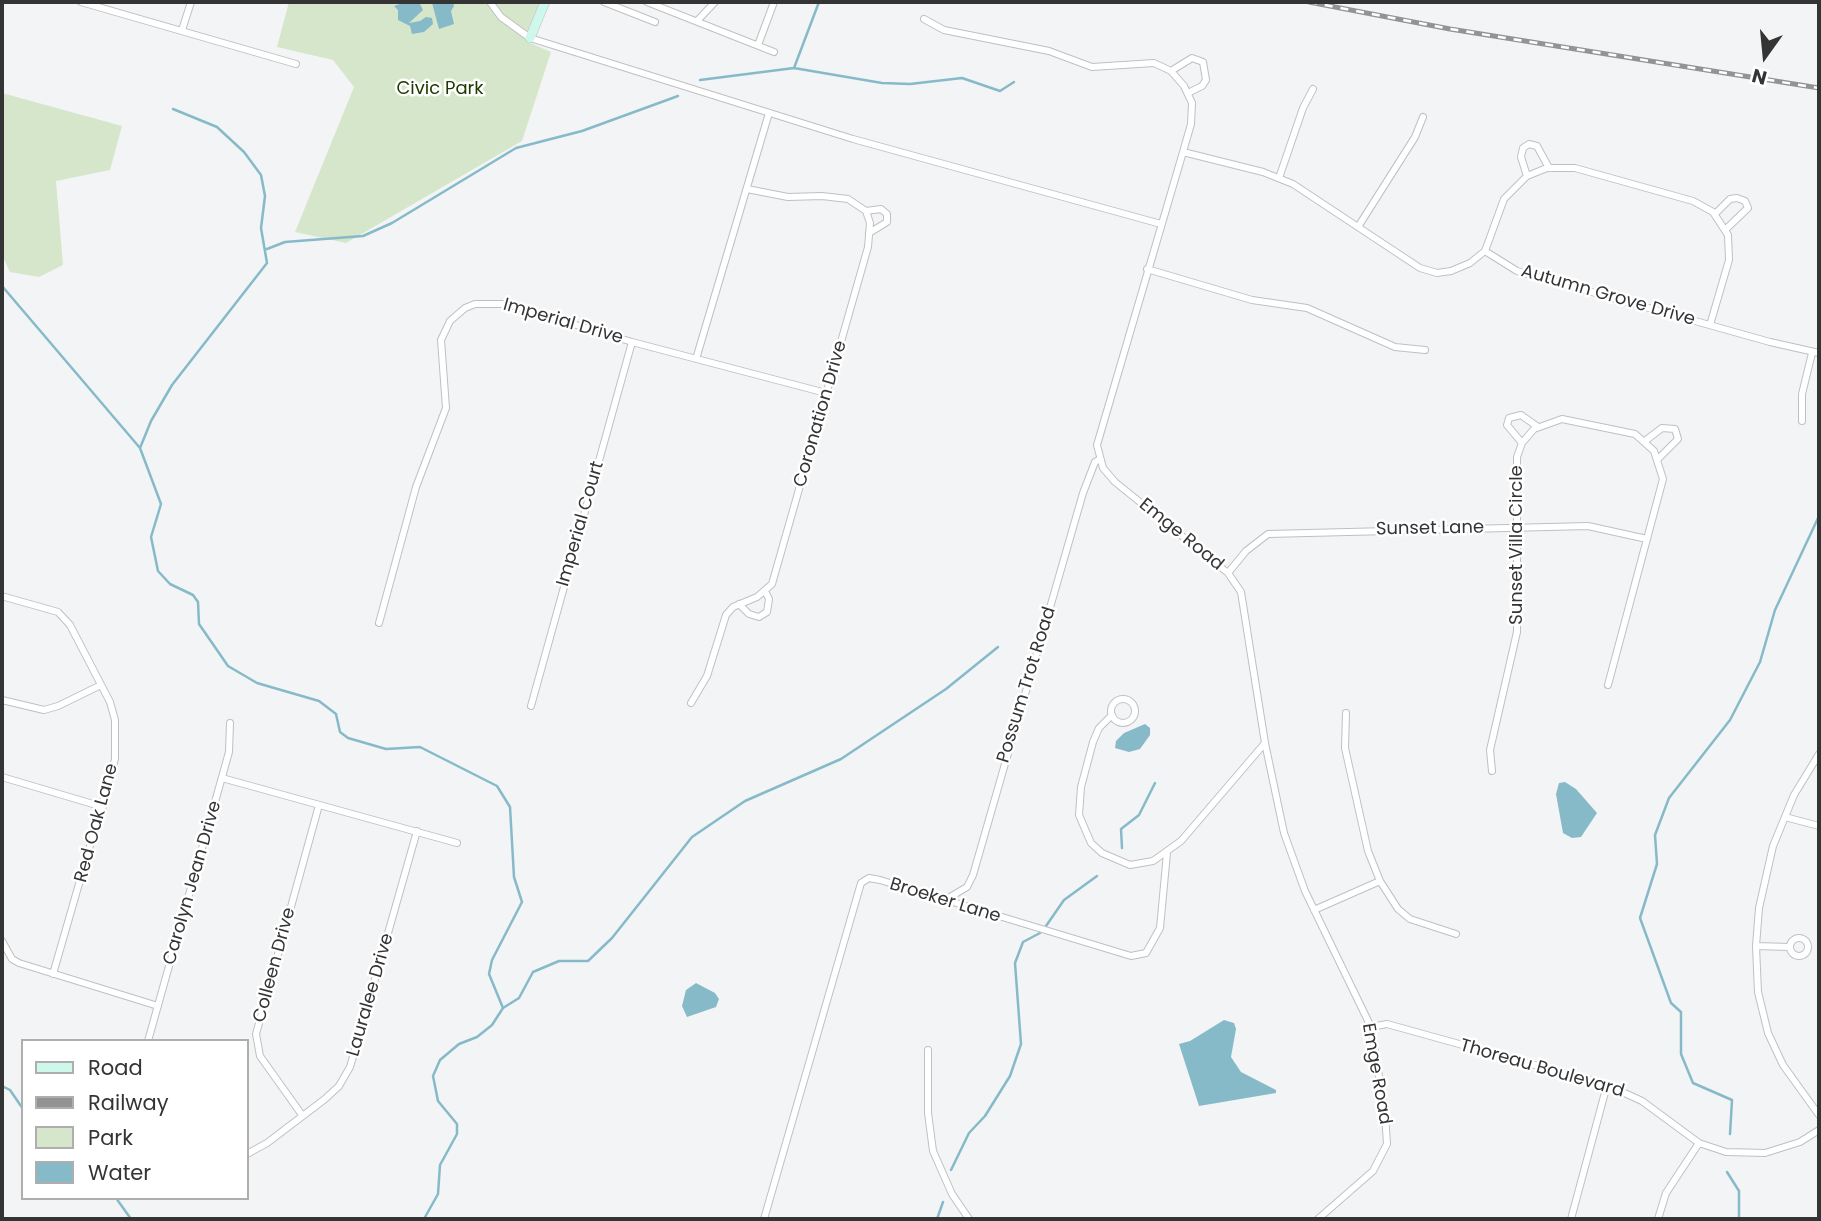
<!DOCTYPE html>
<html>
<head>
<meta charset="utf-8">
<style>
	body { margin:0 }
	#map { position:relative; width:1821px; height:1221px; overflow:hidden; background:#f3f4f6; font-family:Poppins,sans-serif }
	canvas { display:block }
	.frame { position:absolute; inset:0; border:4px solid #343435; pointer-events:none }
	.legend { position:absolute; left:21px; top:1039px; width:228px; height:161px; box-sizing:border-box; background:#fff; border:2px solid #aeaeae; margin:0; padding:9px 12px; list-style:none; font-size:21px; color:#343435 }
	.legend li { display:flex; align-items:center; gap:14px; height:35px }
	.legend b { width:35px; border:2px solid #aeaeae }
	.north { position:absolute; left:1730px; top:21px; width:70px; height:70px; -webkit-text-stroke:5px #fff; paint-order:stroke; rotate:195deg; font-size:19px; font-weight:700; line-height:28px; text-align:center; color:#343435 }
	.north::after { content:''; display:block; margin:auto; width:24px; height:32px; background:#343435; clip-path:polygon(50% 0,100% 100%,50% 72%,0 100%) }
</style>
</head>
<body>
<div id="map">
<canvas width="1821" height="1221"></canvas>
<div class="frame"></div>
<ul class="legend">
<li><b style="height:9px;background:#cef8eb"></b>Road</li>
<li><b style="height:9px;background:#929394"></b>Railway</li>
<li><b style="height:19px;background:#d6e6ca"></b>Park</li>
<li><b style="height:19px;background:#86bac9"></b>Water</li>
</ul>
<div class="north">N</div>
</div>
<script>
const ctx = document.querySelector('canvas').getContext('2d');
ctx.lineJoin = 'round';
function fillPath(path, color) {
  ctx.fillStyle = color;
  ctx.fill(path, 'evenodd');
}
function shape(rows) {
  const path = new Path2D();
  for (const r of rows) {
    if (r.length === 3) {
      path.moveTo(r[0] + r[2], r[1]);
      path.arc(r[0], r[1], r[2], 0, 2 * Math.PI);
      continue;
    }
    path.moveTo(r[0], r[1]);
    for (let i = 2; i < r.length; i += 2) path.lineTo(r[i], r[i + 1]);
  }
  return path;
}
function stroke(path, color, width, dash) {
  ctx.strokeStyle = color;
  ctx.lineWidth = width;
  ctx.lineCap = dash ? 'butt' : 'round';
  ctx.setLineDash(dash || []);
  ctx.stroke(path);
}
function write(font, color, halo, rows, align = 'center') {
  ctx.font = font + ' Poppins,sans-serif';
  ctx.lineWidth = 5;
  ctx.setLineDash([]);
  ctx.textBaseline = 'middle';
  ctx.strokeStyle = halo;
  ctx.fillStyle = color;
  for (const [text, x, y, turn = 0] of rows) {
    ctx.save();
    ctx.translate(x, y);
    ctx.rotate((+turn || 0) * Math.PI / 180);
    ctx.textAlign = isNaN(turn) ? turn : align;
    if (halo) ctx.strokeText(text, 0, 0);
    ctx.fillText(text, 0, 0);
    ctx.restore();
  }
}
fillPath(shape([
	[289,2,545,2,528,42,551,52,522,141,346,243,295,232,354,87,333,60,277,47],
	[2,93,122,126,110,170,56,181,63,265,39,277,10,272,2,255]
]), '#d6e6ca');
fillPath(shape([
	[406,2,419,2,423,10,409,23,420,21,426,17,432,18,433,24,424,32,412,34,410,26,398,20,398,10,394,6],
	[453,2,454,6,451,11,454,24,439,29,432,3],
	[1145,724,1150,728,1150,735,1140,749,1129,752,1115,748,1116,741,1124,733],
	[1565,782,1576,789,1597,813,1581,837,1572,838,1563,833,1556,794,1559,783],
	[696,983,715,993,719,999,716,1007,687,1017,682,1006,686,990],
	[1224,1020,1234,1023,1236,1029,1231,1057,1241,1072,1276,1090,1276,1093,1199,1106,1179,1044,1190,1041]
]), '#86bac9');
stroke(shape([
	[794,68,819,2],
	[700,80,794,68,882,83,910,84,962,78,1000,91,1014,82],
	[267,249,285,242,363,236,392,223,516,148,582,131,678,96],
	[2,286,140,448,161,504,151,537,158,571,170,584,193,595,198,602,199,624,228,666,257,683,319,701,336,714,340,732,348,738,386,749,420,747,497,786,510,807,514,877,522,902,492,960,489,974,503,1008],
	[140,448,151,421,172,385,267,263,261,228,265,196,261,175,244,152,217,127,173,109],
	[1122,848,1121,829,1139,815,1155,783],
	[1046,926,1064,900,1097,876],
	[2,1086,10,1090,23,1109],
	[1730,1134,1732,1100,1693,1083,1681,1054,1681,1012,1671,1003,1640,918,1657,864,1655,835,1669,798,1730,720,1760,662,1775,610,1819,516],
	[951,1170,969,1133,985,1116,1010,1076,1021,1044,1015,963,1023,942,1040,933],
	[1727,1172,1739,1191,1739,1219],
	[116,1198,131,1219],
	[424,1219,438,1194,440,1165,457,1134,457,1124,438,1101,433,1076,440,1060,459,1044,477,1037,492,1025,503,1008,519,998,533,972,559,961,588,961,612,938,692,837,745,801,841,759,946,689,998,647],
	[937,1219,943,1202]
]), '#86bac9', 2.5);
const street = shape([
	[81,2,296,64],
	[490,2,501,17,530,38,853,139,1161,224],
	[604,2,655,22],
	[647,2,774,52],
	[924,19,944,30,1049,51,1092,67,1154,63,1171,71,1184,86,1192,103,1191,124,1183,152,1097,445,1103,468,1115,482,1228,573,1241,592,1265,743,1284,833,1305,891,1371,1027,1385,1114,1387,1144,1373,1171,1318,1219],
	[697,21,715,2],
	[182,30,191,2],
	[758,45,774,2],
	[1171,71,1192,58,1203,62,1206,80,1202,86,1188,93],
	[1183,152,1263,172,1293,184,1420,268,1437,273,1451,271,1470,263,1485,251,1517,271,1770,342,1819,353],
	[1527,176,1521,157,1523,148,1529,144,1537,146,1549,168],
	[1279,178,1303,108,1313,89],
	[866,211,881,209,887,214,887,222,869,233],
	[1715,214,1730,199,1737,198,1745,201,1748,208,1725,230],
	[1358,227,1415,137,1423,117],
	[1485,251,1504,199,1527,176,1547,168,1575,168,1693,201,1713,212,1728,235,1729,260,1710,325],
	[1147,269,1252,300,1307,308,1395,347,1425,350],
	[696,359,769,113],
	[1802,421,1802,394,1812,353],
	[1645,441,1662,428,1675,429,1678,439,1658,459],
	[1522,443,1507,425,1509,418,1521,415,1538,427],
	[1228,573,1246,551,1268,534,1588,526,1647,539],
	[5,597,58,612,70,625,110,702,115,720,115,759,53,974],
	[739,604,749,614,759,617,767,612,769,599,765,591],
	[379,623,416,487,446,408,441,340,450,321,465,308,475,304,507,304,632,342,826,393],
	[1123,711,12],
	[2,700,44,710,58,706,101,685],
	[691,703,707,676,726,615,733,607,757,597,772,584,868,247,870,223,866,211,848,199,822,196,788,197,747,189],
	[531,706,632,342],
	[1346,713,1345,748,1368,851,1380,881,1398,909,1410,919,1456,934],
	[1112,715,1099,728,1093,742,1081,787,1079,815,1091,843,1102,853,1130,865,1153,861,1181,841,1265,743],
	[1819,754,1794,795,1773,846,1759,908,1756,946,1758,992,1768,1033,1783,1065,1819,1115],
	[1492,771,1490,750,1517,632,1517,457,1522,443,1534,429,1562,419,1635,434,1654,451,1663,479,1608,685],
	[2,777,103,807],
	[222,778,457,843],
	[1785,817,1819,826],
	[945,900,967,887,973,875,1083,493,1095,462,1100,459],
	[1314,910,1380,881],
	[1799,947,9],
	[2,941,12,959,19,963,158,1006],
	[1756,946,1790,947],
	[1371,1027,1387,1024,1607,1085,1642,1101,1699,1143,1726,1152,1765,1153,1800,1142,1819,1130],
	[148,1041,229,752,230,723],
	[928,1050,928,1113,933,1151,952,1194,969,1219],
	[302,1115,260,1056,256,1034,319,805],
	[247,1154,267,1143,325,1099,339,1086,350,1067,417,831],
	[764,1219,861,883,869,878,880,880,1131,956,1146,953,1160,928,1167,853],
	[1571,1219,1607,1085],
	[1658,1219,1666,1193,1699,1143]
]);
const secondary = shape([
	[530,38,545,2]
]);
stroke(street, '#bfc0c2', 8);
stroke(secondary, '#bfc0c2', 10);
stroke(street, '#fff', 6);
stroke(secondary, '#cef8eb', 9);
const rail = shape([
	[1309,2,1450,29,1819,88]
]);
stroke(rail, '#929394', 5);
stroke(rail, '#fff', 2.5, [8]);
write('18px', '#203900', '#fff', [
	["Civic Park",440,89]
]);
write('18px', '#343435', '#fff', [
	["Autumn Grove Drive",1608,296,16],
	["Imperial Drive",563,322,16],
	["Coronation Drive",821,414,-74],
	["Imperial Court",581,524,-74],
	["Sunset Lane",1430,529,-1],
	["Emge Road",1181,535,39],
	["Sunset Villa Circle",1517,545,-90],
	["Possum Trot Road",1027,685,-73],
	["Red Oak Lane",97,823,-75],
	["Carolyn Jean Drive",193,883,-74],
	["Broeker Lane",945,901,17],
	["Colleen Drive",275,965,-75],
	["Lauralee Drive",371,995,-74],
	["Thoreau Boulevard",1542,1069,16],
	["Emge Road",1376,1074,80]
]);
</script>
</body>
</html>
